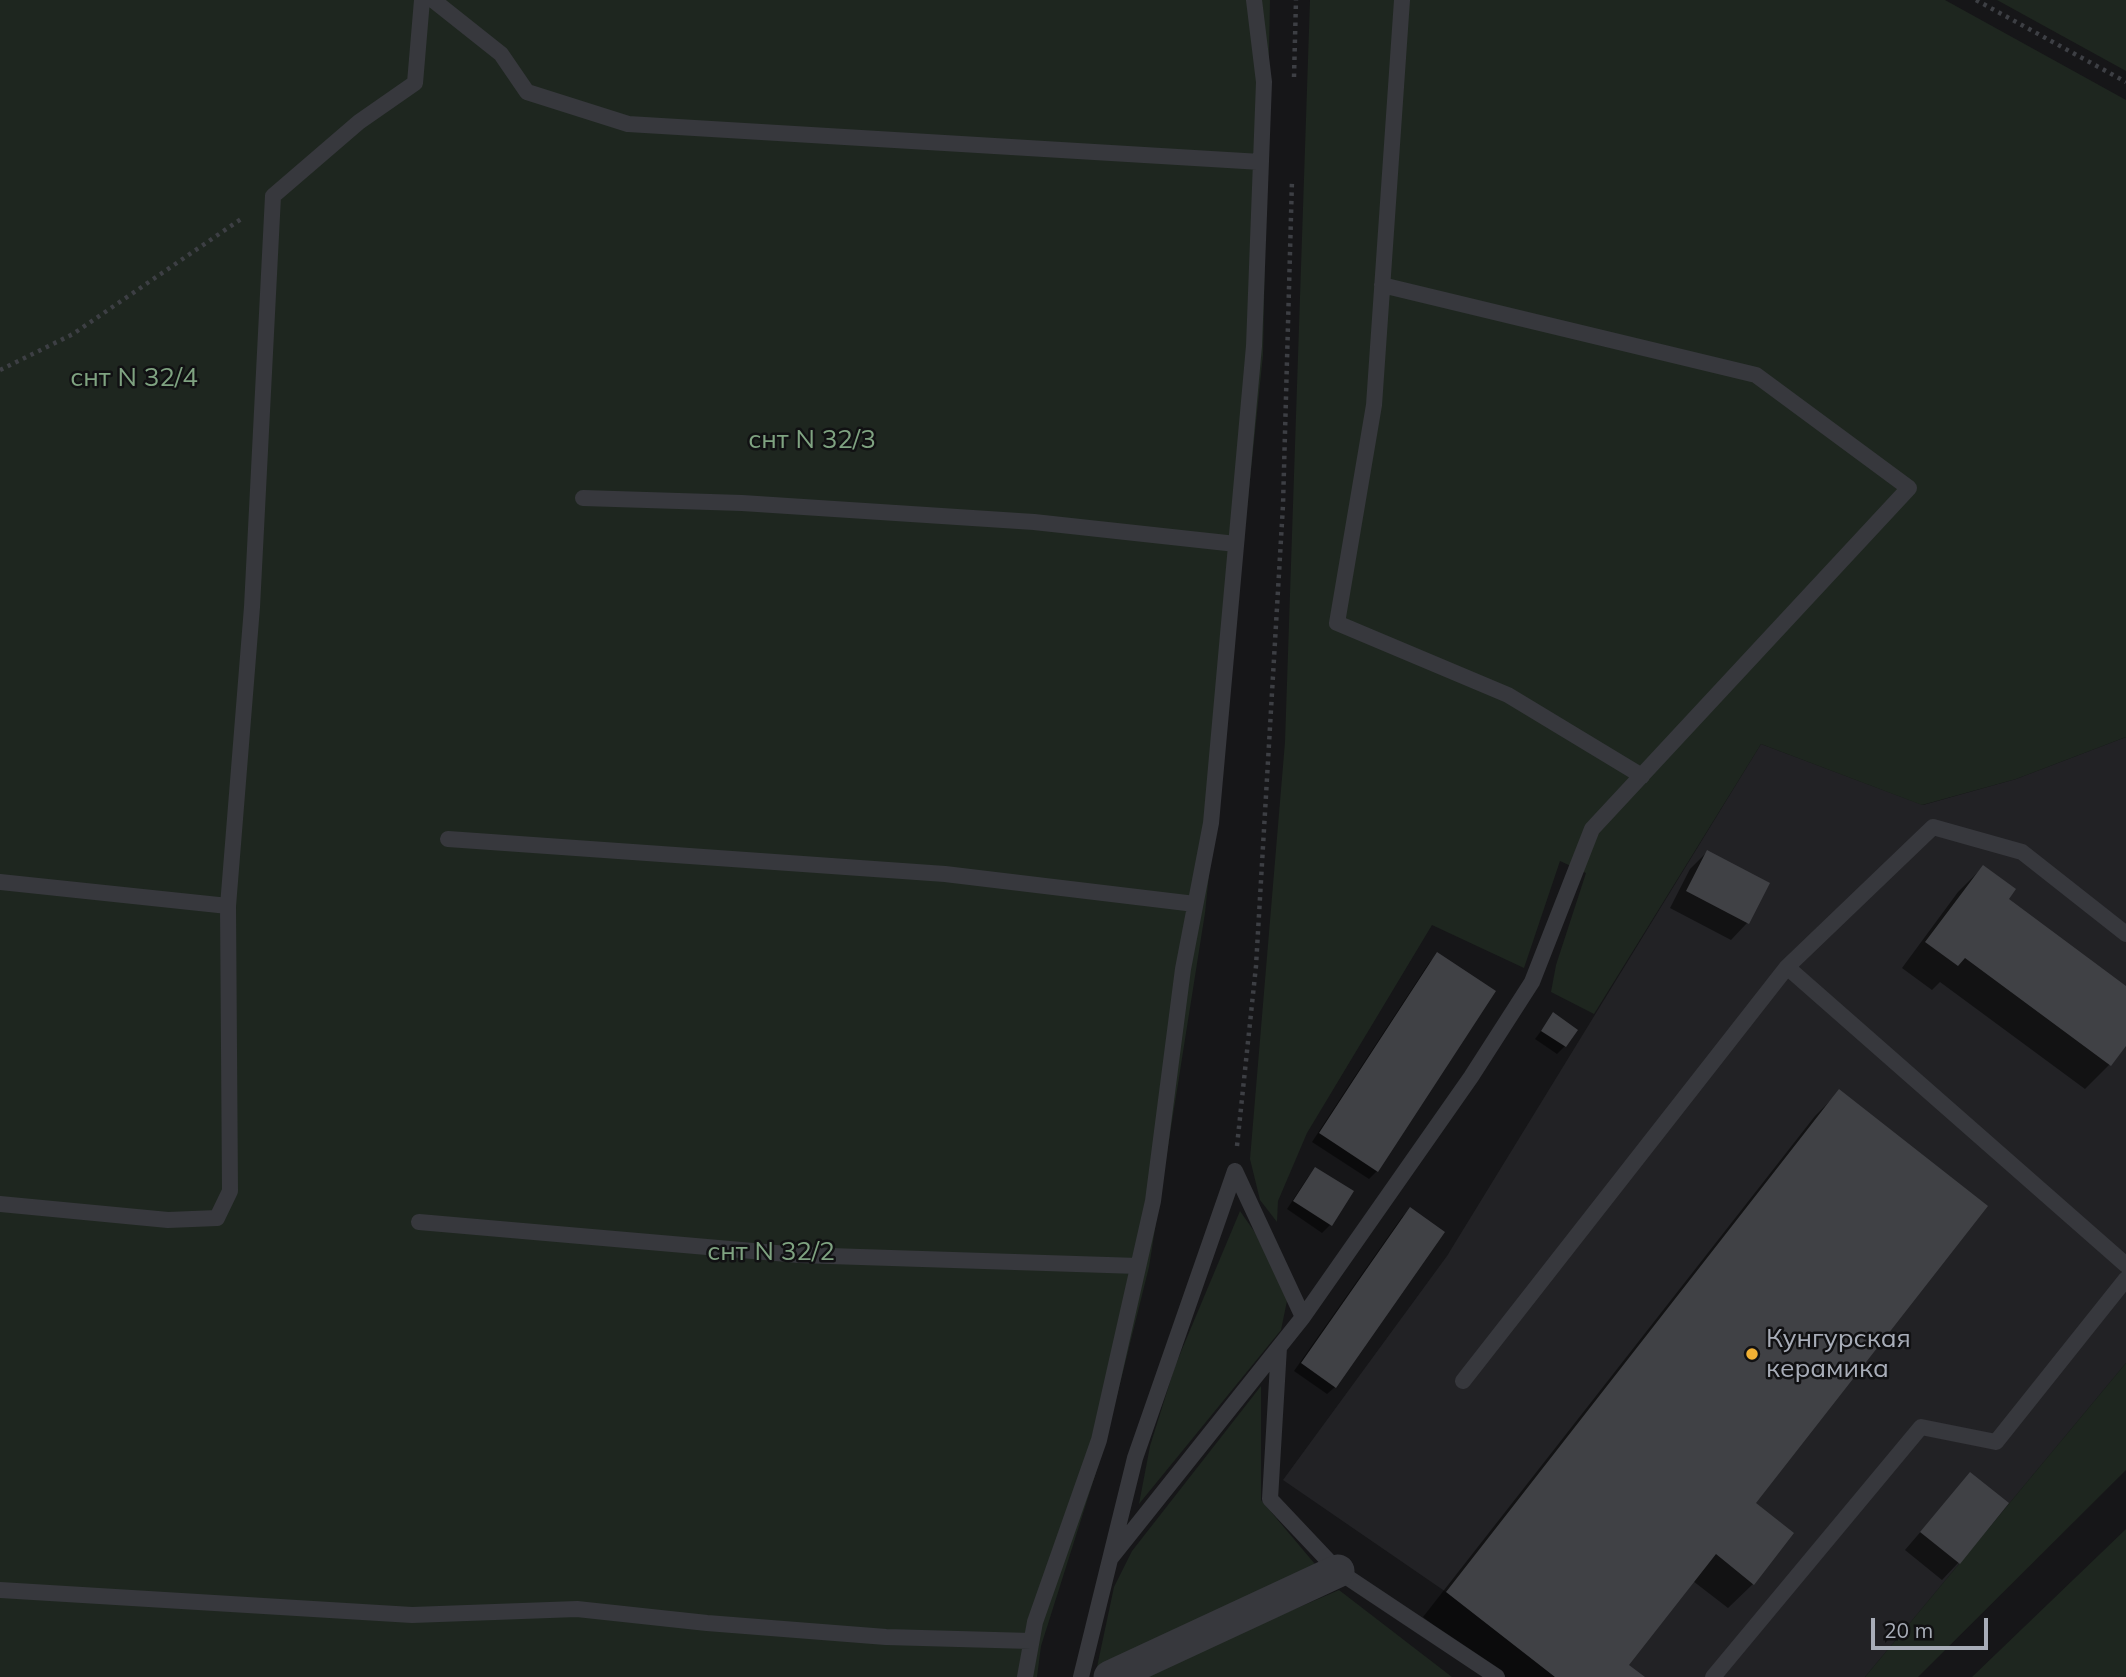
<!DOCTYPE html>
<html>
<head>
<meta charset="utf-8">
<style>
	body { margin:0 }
	#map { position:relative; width:2126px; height:1677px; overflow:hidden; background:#161618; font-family:Mulish,sans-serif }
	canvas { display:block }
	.scale { position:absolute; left:1871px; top:1618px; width:117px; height:32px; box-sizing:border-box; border:4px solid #a8adb8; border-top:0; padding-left:9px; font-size:21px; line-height:24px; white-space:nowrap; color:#a8adb8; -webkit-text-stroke:5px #111113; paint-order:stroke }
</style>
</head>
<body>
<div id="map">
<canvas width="2126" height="1677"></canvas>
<div class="scale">20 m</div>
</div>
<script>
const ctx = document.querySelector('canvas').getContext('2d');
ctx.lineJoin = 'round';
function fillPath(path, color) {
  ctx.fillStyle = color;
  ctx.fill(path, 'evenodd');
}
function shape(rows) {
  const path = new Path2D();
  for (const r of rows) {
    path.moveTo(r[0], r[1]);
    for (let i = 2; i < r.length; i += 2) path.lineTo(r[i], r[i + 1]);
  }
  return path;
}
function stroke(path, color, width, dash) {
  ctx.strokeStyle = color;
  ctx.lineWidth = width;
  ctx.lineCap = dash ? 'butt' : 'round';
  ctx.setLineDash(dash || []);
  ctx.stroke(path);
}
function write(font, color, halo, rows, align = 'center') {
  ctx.font = font + ' Mulish,sans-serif';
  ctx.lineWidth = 5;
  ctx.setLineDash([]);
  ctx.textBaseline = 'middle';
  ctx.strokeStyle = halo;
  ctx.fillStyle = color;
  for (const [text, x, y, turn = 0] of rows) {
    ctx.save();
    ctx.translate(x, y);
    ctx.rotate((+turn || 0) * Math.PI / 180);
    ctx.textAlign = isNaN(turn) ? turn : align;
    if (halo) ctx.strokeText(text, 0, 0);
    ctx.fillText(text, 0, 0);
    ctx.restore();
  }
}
fillPath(shape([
	[2126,737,2126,1363,1865,1677,1555,1677,1446,1592,1283,1480,1447,1256,1761,744,1923,805,2016,779]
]), '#222225');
fillPath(shape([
	[0,0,1270,0,1263,355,1205,913,1149,1267,1105,1444,1041,1646,1037,1677,0,1677],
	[1310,0,1945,0,2126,100,2126,737,2016,779,1922,805,1761,744,1594,1014,1551,992,1556,965,1586,873,1560,861,1524,968,1432,925,1307,1133,1278,1201,1277,1222,1260,1200,1250,1159,1285,742],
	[1997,0,2126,0,2126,71],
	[1240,1211,1254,1231,1288,1296,1281,1330,1139,1504,1150,1446,1175,1366],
	[2126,1363,2126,1470,1918,1677,1865,1677],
	[1261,1386,1261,1500,1320,1570,1097,1667,1114,1587,1132,1551],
	[2126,1529,2126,1677,1972,1677],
	[1339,1590,1452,1677,1137,1677]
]), '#1e261f');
fillPath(shape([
	[1707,852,1768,884,1747,923,1731,940,1670,908,1690,869],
	[1983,867,2006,900,2126,988,2126,1043,2110,1064,2085,1089,1940,982,1932,990,1902,968,1958,892],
	[1437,955,1377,1171,1369,1179,1312,1142,1429,963],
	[1553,1015,1565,1046,1557,1054,1535,1039],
	[1839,1092,1753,1503,1753,1584,1728,1608,1693,1581,1627,1665,1642,1677,1499,1677,1423,1617,1815,1116],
	[1316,1169,1330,1225,1322,1233,1287,1209,1308,1177],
	[1410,1209,1335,1387,1327,1394,1294,1371,1402,1217],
	[1970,1474,2006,1504,1958,1563,1942,1580,1905,1550]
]), '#0007');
fillPath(shape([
	[1707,850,1770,883,1749,924,1686,891],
	[1983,865,2016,889,2009,899,2126,986,2126,1046,2111,1066,1965,958,1958,966,1925,942],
	[1437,952,1496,991,1378,1172,1319,1133],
	[1553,1012,1578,1030,1566,1047,1541,1031],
	[1839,1089,1988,1206,1756,1503,1794,1533,1754,1585,1716,1554,1629,1665,1645,1677,1555,1677,1446,1592],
	[1315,1167,1354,1191,1332,1226,1293,1201],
	[1410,1207,1445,1232,1336,1388,1301,1363],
	[1970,1472,2009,1503,1960,1564,1920,1532]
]), '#404145');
stroke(shape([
	[1976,0,2126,82],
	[1294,77,1296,0],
	[0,370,73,334,244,217],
	[1237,1146,1256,966,1283,505,1292,180]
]), '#3d3f44', 4.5, [3.5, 5]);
stroke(shape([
	[433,0,501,54,527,92,628,124,1261,162],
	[1402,0,1374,405,1337,623,1508,695,1642,776],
	[583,498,742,503,1034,522,1236,544],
	[448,839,945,874,1195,904],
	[0,882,228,906],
	[1787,967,1933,827,2022,852,2126,934],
	[1235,1171,1303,1317],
	[0,1204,168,1220,217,1218,230,1191,228,906,252,607,273,196,359,122,415,83,422,0],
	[419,1222,799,1255,1138,1266],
	[1279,1347,1270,1499,1338,1571,1497,1677],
	[1463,1381,1787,967,2126,1265],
	[1110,1559,1303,1317,1471,1077,1532,982,1592,829,1909,488,1756,375,1382,285],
	[0,1590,412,1615,577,1609,707,1623,886,1637,1031,1641],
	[1025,1677,1035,1622,1099,1440,1153,1201,1183,969,1211,823,1254,346,1264,82,1254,0],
	[1081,1677,1135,1458,1235,1171],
	[1713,1677,1921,1427,1996,1442,2126,1279]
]), '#37383d', 16);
stroke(shape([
	[1110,1677,1338,1571]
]), '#37383d', 33);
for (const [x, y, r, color] of [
	[1752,1354,7,"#f2b134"]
]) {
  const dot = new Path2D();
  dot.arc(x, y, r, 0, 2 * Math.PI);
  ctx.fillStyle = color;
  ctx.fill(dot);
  stroke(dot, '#111113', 2.5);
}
write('26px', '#7fa381', '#111113', [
	["снт N 32/4",134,378],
	["снт N 32/3",812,440],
	["снт N 32/2",771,1252]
]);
write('26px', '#a8adb8', '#111113', [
	["Кунгурская",1766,1339],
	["керамика",1766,1369]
], 'left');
</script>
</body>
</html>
